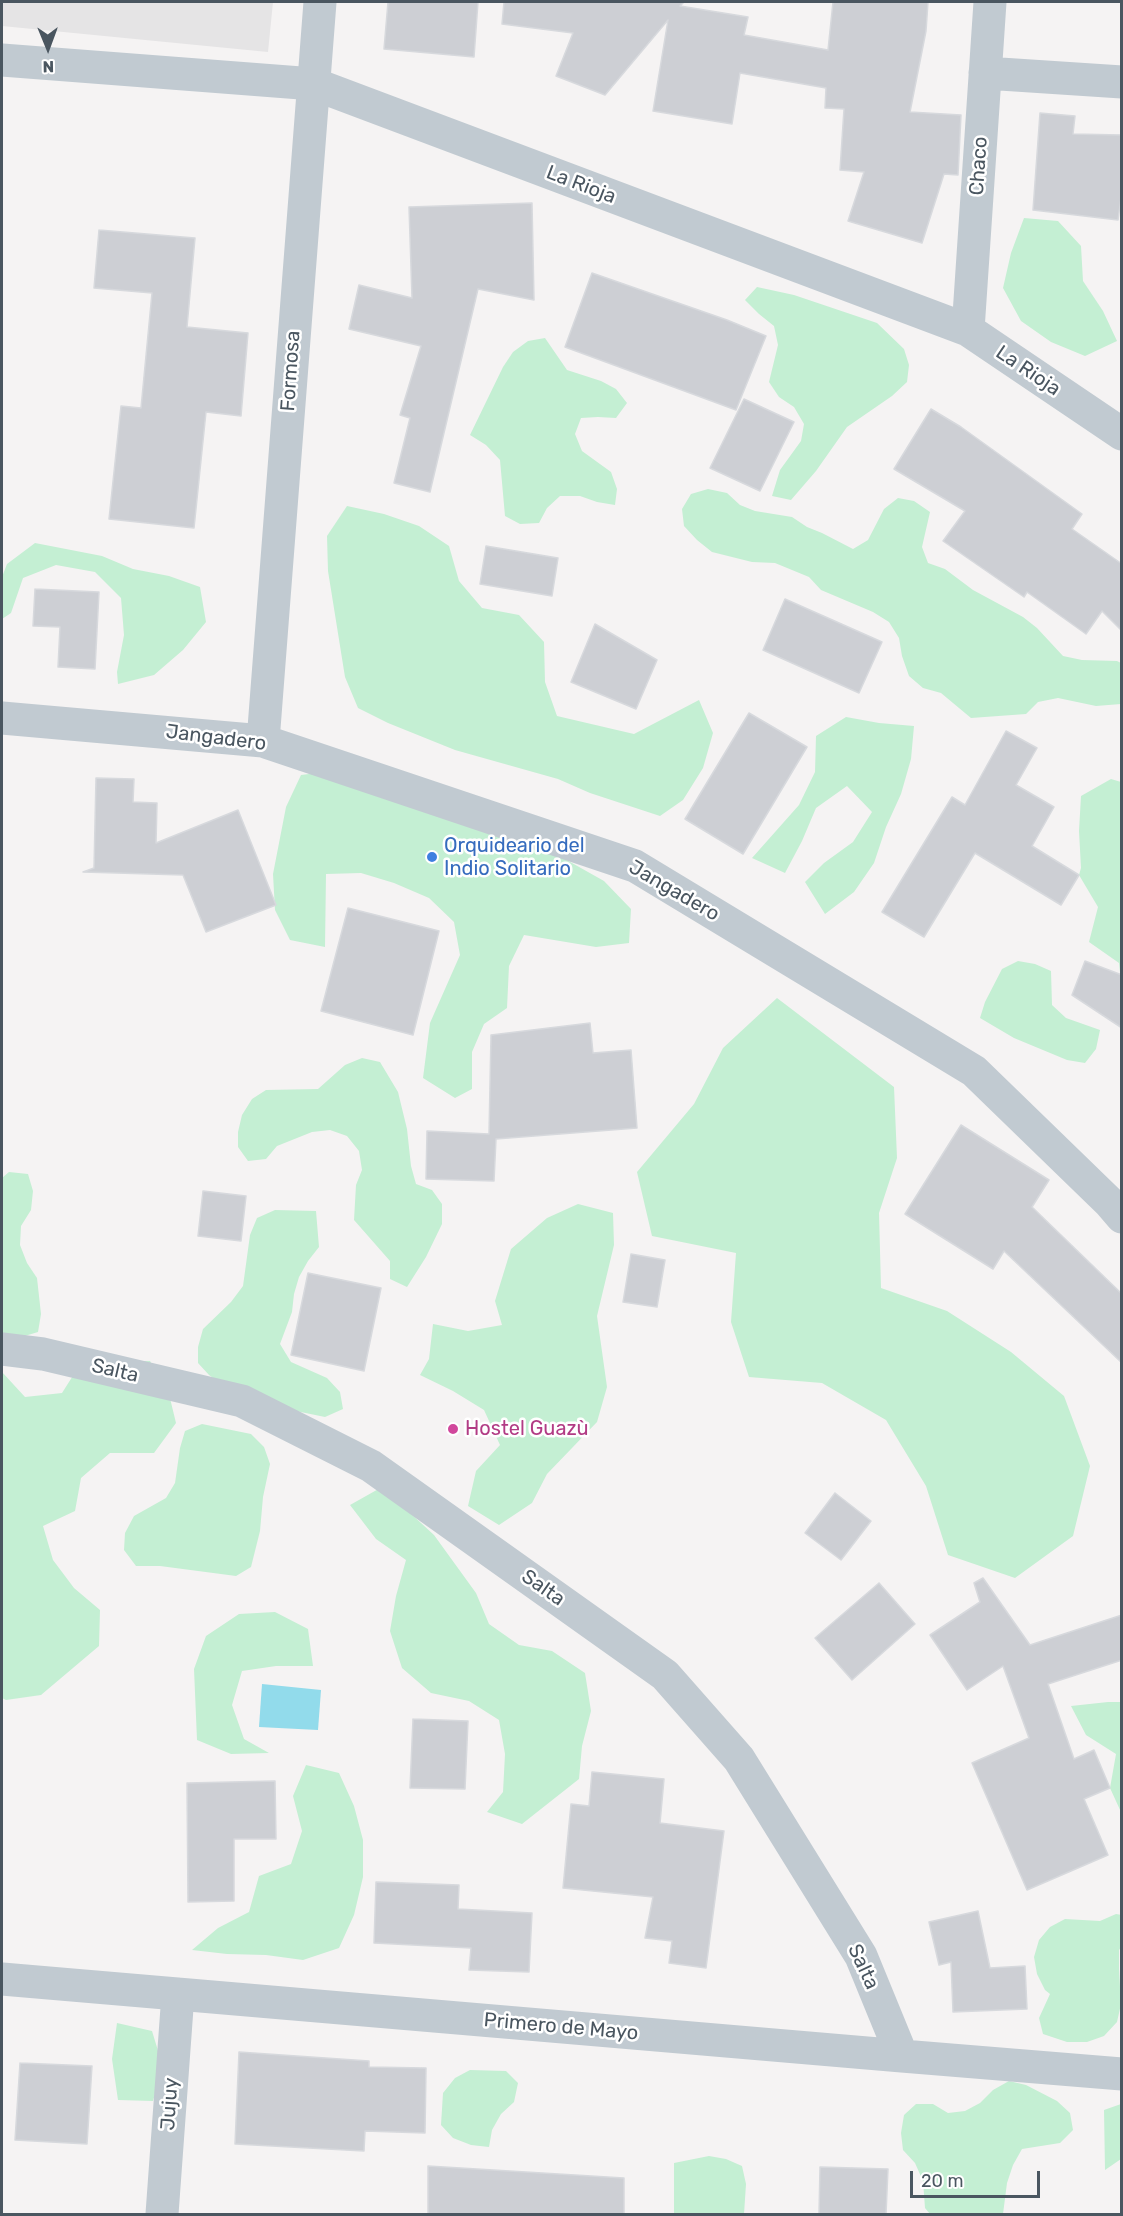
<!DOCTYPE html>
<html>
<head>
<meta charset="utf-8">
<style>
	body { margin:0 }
	#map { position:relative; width:1123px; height:2216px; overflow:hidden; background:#f5f3f3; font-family:Rubik,sans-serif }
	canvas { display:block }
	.frame { position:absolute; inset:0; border:3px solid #4a5660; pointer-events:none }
	.north { position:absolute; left:18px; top:18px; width:60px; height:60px; -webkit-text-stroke:4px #fff; paint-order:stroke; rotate:179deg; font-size:16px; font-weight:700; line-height:24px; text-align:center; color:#4a5660 }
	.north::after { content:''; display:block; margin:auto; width:21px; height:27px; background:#4a5660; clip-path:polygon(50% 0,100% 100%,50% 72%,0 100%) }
	.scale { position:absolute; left:910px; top:2171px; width:130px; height:27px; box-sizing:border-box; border:3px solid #4a5660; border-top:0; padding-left:8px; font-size:18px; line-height:21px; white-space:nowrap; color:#4a5660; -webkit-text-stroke:4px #fff; paint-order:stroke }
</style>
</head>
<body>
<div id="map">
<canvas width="1123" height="2216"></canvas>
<div class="frame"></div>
<div class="north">N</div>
<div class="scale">20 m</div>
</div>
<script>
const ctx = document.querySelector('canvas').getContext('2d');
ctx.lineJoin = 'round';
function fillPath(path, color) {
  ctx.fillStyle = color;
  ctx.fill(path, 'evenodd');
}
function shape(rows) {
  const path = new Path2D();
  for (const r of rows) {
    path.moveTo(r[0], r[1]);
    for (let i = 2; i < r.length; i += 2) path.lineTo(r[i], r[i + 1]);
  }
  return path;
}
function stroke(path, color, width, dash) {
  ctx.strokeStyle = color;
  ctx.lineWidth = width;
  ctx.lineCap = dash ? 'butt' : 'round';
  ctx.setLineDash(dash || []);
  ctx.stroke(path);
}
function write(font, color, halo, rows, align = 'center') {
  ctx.font = font + ' Rubik,sans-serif';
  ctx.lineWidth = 5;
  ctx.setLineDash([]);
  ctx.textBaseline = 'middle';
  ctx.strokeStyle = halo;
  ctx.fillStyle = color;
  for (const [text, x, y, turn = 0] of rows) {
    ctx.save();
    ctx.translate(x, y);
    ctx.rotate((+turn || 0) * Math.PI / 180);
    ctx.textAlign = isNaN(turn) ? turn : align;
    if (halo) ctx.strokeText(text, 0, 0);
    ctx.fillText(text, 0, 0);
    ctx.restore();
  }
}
fillPath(shape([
	[2,2,273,2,268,52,2,26]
]), '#e5e4e5');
fillPath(shape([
	[1024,218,1058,221,1081,246,1083,281,1103,311,1117,341,1085,356,1051,342,1021,321,1003,288,1011,253],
	[757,287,794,295,877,323,904,349,909,365,907,382,892,396,847,427,816,471,791,500,772,496,780,470,801,441,804,424,794,407,779,397,769,382,778,345,774,326,759,314,745,300],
	[545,338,567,370,601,381,616,389,627,403,616,418,598,417,581,418,575,434,582,451,611,472,617,489,615,505,597,502,580,496,560,496,547,508,539,523,520,524,505,516,500,460,486,445,470,435,503,367,513,352,528,341],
	[708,489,727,493,740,505,755,511,792,517,807,527,822,533,853,549,868,540,884,509,898,498,914,501,930,512,922,547,928,563,945,569,973,590,1023,617,1037,628,1063,656,1082,660,1117,661,1121,663,1121,704,1096,706,1058,698,1038,702,1026,714,971,718,941,693,923,688,909,676,902,656,899,638,889,622,873,612,821,590,809,577,775,563,752,562,712,552,697,540,684,526,682,509,691,494],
	[347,506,384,514,419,526,449,546,459,581,482,608,519,615,544,642,545,682,557,716,634,734,699,700,713,733,703,768,683,800,660,816,590,793,558,779,455,750,388,723,358,708,345,677,328,571,327,536],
	[35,543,102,556,133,569,169,576,200,587,206,622,183,650,154,675,118,684,117,672,124,635,121,598,95,572,56,565,23,578,11,613,2,619,2,577,7,564],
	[846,717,879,723,914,726,911,759,901,794,886,827,874,863,854,892,825,914,805,882,824,863,853,842,872,812,847,786,816,808,802,841,785,873,752,858,799,805,815,772,816,736],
	[317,773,540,845,604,881,631,909,629,943,596,947,524,935,509,966,507,1008,484,1024,472,1052,472,1089,455,1098,423,1078,430,1023,460,955,454,922,429,898,394,883,361,873,326,874,325,947,290,940,275,910,273,874,286,807,301,775],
	[1111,779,1121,782,1121,981,1119,963,1089,942,1098,907,1079,875,1081,868,1079,831,1081,796],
	[1018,961,1035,964,1051,971,1052,1005,1066,1018,1100,1030,1096,1049,1085,1063,1067,1060,1014,1038,980,1018,985,1002,1002,969],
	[777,998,894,1087,897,1158,879,1213,881,1288,947,1311,1011,1352,1064,1396,1090,1466,1073,1536,1015,1578,948,1555,926,1486,886,1420,822,1383,749,1377,731,1322,736,1253,652,1236,637,1172,694,1104,723,1048],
	[362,1058,380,1062,398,1092,407,1129,411,1166,416,1184,432,1190,442,1204,442,1224,426,1257,407,1287,390,1279,390,1261,354,1220,356,1185,362,1170,359,1151,347,1136,330,1130,312,1132,277,1146,266,1159,248,1161,238,1147,238,1132,242,1115,252,1099,266,1090,318,1089,345,1065],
	[9,1172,28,1174,33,1191,31,1210,21,1226,20,1245,27,1263,37,1278,41,1314,38,1332,18,1338,2,1339,2,1178],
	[578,1204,613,1213,614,1245,597,1316,607,1387,597,1422,547,1474,532,1503,499,1525,468,1506,476,1471,500,1445,484,1410,453,1391,420,1375,429,1359,433,1324,468,1331,502,1325,495,1301,511,1249,547,1218],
	[275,1210,316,1211,319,1247,308,1261,299,1277,294,1294,292,1312,280,1344,291,1362,327,1378,340,1392,343,1409,325,1417,291,1410,224,1386,209,1375,198,1363,198,1347,203,1329,231,1302,243,1286,250,1235,257,1218],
	[150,1361,168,1390,176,1423,154,1453,110,1453,81,1478,75,1511,43,1526,53,1560,74,1588,100,1610,99,1646,41,1695,6,1700,2,1698,2,1372,25,1397,62,1393,81,1363],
	[202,1424,251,1434,264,1447,270,1464,263,1497,260,1531,251,1567,236,1576,160,1566,136,1566,124,1550,125,1533,134,1516,166,1498,175,1483,180,1448,185,1431],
	[382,1487,434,1535,476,1593,489,1624,519,1645,552,1651,585,1673,591,1711,582,1746,579,1779,522,1824,487,1812,503,1792,505,1754,499,1720,469,1701,431,1693,402,1668,390,1631,396,1596,406,1560,376,1539,350,1505],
	[275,1612,308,1629,313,1666,276,1666,242,1671,232,1705,244,1739,269,1753,231,1754,197,1740,194,1669,206,1636,239,1614],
	[1108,1702,1121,1702,1121,1812,1110,1788,1116,1754,1086,1735,1071,1706],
	[306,1765,339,1773,354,1806,363,1840,363,1877,354,1915,339,1948,303,1960,266,1955,227,1954,192,1950,218,1928,249,1912,259,1876,291,1864,302,1831,293,1796],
	[1116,1914,1122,1915,1122,1946,1119,1950,1119,1969,1121,2004,1117,2022,1104,2036,1087,2042,1067,2042,1043,2034,1039,2018,1050,1994,1045,1990,1037,1974,1034,1957,1039,1940,1050,1927,1065,1919,1100,1921],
	[117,2023,152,2031,163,2067,153,2101,118,2100,112,2059],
	[470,2070,506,2071,518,2083,514,2102,501,2114,492,2130,489,2147,471,2145,453,2138,441,2125,443,2093,455,2078],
	[1009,2081,1026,2085,1057,2101,1070,2113,1073,2130,1060,2143,1022,2149,1013,2165,1007,2183,1003,2214,930,2214,925,2208,923,2181,915,2163,903,2150,901,2133,904,2115,916,2104,933,2104,948,2113,965,2111,980,2103,993,2090],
	[1121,2104,1121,2159,1105,2170,1104,2110],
	[709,2156,726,2159,742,2166,746,2184,744,2214,674,2214,674,2163]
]), '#c4efd3');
fillPath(shape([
	[262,1684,321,1690,318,1730,259,1727]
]), '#92dbeb');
const building = shape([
	[388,2,478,2,474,57,384,49,388,2],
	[504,2,684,2,680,6,748,17,744,35,828,50,833,2,928,2,926,31,910,112,961,115,958,175,944,174,922,243,848,221,864,172,840,170,844,109,825,108,826,88,740,73,732,124,653,111,668,20,605,95,556,76,573,33,502,24,504,2],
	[1040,113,1075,116,1073,134,1122,135,1122,191,1118,220,1033,210,1040,113],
	[532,203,534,300,478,289,430,492,394,483,410,418,400,415,421,346,349,329,359,285,412,298,409,207,532,203],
	[99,230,195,238,187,327,248,333,241,416,206,412,194,528,109,519,121,406,141,408,152,293,94,288,99,230],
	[592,273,727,320,766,336,736,410,565,347,592,273],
	[744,399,794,422,760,491,710,468,744,399],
	[931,409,961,427,1082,514,1072,529,1122,564,1122,631,1102,611,1086,634,1027,592,1024,597,943,541,965,511,894,469,931,409],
	[486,546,558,558,552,596,480,584,486,546],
	[35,589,99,592,95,669,58,667,60,627,33,626,35,589],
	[785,599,882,642,859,693,763,650,785,599],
	[595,624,657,660,636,709,571,682,595,624],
	[749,713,807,747,743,854,685,819,749,713],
	[1006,731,1037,748,1016,785,1054,807,1032,846,1079,875,1061,905,975,853,924,937,882,912,952,797,965,805,1006,731],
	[96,778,134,779,133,802,157,803,156,843,238,810,276,905,206,932,183,875,83,872,94,868,96,778],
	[348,908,439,931,413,1035,321,1011,348,908],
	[1085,961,1122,975,1122,1028,1072,995,1085,961],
	[590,1023,593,1053,631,1050,637,1128,496,1139,494,1181,426,1179,427,1131,489,1134,491,1035,590,1023],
	[961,1125,1049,1180,1032,1207,1122,1294,1122,1363,1004,1251,993,1269,905,1214,961,1125],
	[203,1191,246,1196,241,1241,198,1236,203,1191],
	[631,1254,665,1260,657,1307,623,1302,631,1254],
	[308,1273,381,1288,364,1371,291,1355,308,1273],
	[835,1493,871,1521,841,1560,805,1533,835,1493],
	[983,1578,1030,1645,1122,1615,1122,1660,1048,1684,1074,1759,1094,1750,1110,1788,1084,1799,1108,1855,1027,1890,972,1763,1029,1738,1003,1666,967,1690,930,1635,980,1602,974,1583,983,1578],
	[879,1583,915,1624,852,1680,815,1638,879,1583],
	[413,1719,468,1721,465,1789,410,1788,413,1719],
	[592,1772,664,1779,660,1823,724,1831,706,1968,669,1963,672,1941,645,1938,653,1897,563,1888,571,1804,589,1806,592,1772],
	[275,1781,276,1839,234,1839,234,1901,188,1902,187,1783,275,1781],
	[376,1882,459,1885,458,1909,532,1913,529,1972,469,1970,471,1948,374,1943,376,1882],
	[978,1911,990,1968,1025,1966,1027,2009,953,2012,951,1962,939,1965,929,1922,978,1911],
	[239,2052,369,2061,369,2067,426,2068,425,2133,365,2131,364,2151,235,2144,239,2052],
	[20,2063,92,2066,87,2144,15,2140,20,2063],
	[428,2166,624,2178,624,2214,428,2214,428,2166],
	[820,2167,888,2169,886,2214,819,2214,820,2167]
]);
fillPath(building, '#cdcfd4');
stroke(building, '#d7d9dd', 1.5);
stroke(shape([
	[2,60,314,84,968,330,1122,434],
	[985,73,1122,82],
	[968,330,990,2],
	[2,718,263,741,635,866,974,1071,1110,1203,1122,1217],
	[263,741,320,2],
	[2,1349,43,1354,242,1401,371,1466,665,1675,739,1759,861,1956,902,2056],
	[2,1979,902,2056,1122,2074],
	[162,2214,178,1994]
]), '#c1cad1', 33);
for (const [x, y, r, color] of [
	[432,857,6,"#3f7fe0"],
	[453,1429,6,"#d1479c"]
]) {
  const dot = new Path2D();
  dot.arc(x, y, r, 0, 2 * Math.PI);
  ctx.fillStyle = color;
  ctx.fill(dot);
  stroke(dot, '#fff', 2);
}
write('20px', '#4a5660', '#fff', [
	["Chaco",979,166,-86],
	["La Rioja",581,185,21],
	["Formosa",291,371,-86],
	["La Rioja",1028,371,34],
	["Jangadero",216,738,7],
	["Jangadero",674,891,30],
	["Salta",115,1371,13],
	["Salta",543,1588,35],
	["Salta",863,1967,65],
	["Primero de Mayo",561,2027,5],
	["Jujuy",170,2104,-86]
]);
write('20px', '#366cbe', '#fff', [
	["Orquideario del",444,846],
	["Indio Solitario",444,869]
], 'left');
write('20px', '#b23c85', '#fff', [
	["Hostel Guazù",465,1429]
], 'left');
</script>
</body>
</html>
